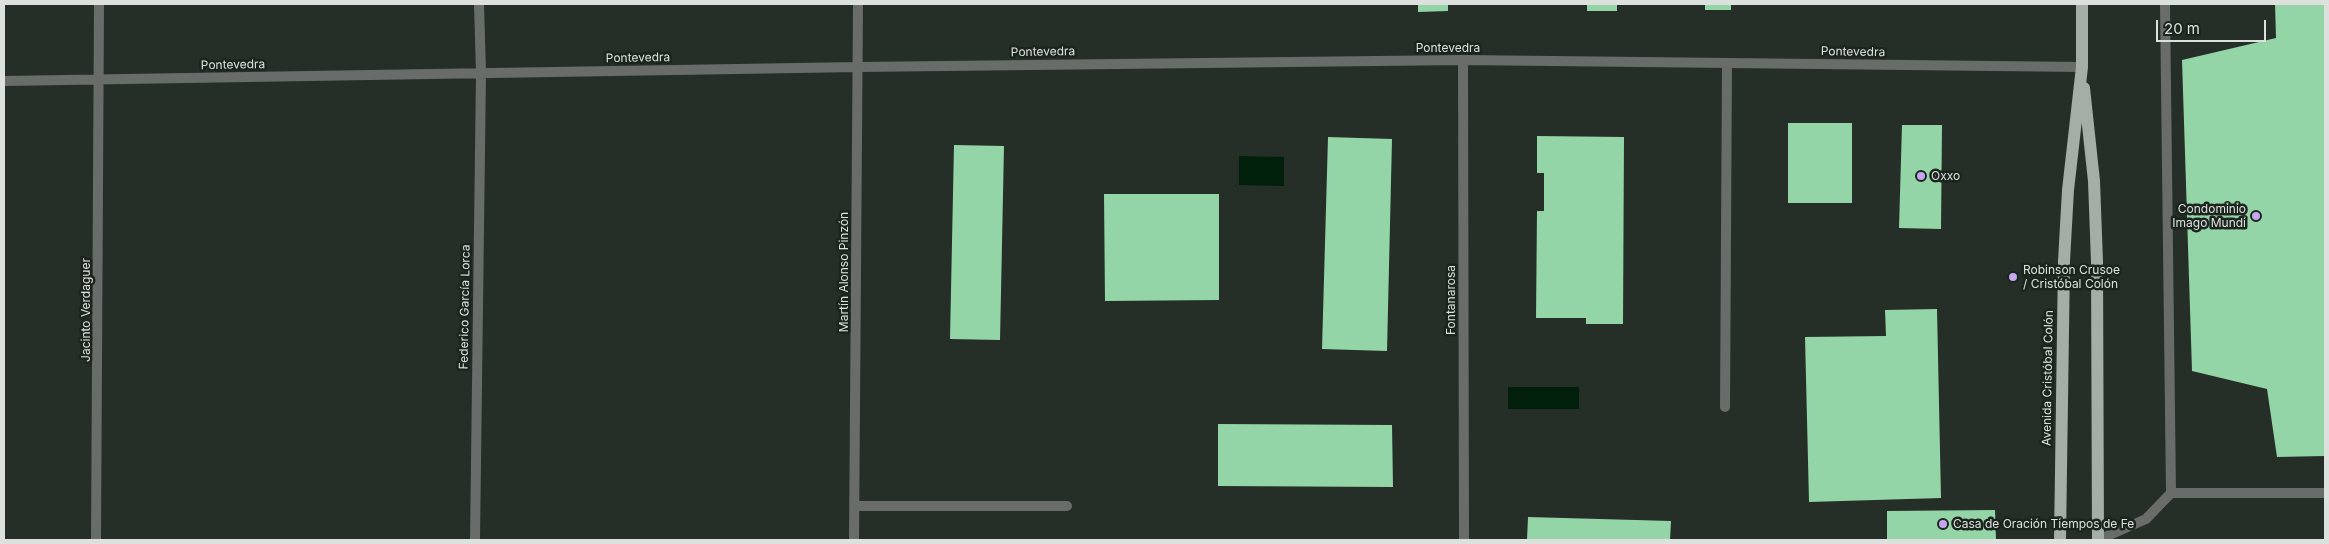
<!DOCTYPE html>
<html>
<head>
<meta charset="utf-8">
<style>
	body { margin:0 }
	#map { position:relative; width:2329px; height:544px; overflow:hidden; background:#262e28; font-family:Inter,sans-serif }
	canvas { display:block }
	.frame { position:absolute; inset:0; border:5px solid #dce1dd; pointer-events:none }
	.scale { position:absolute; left:2156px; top:20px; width:110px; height:22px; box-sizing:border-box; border:2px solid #dce1dd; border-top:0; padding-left:6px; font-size:15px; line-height:18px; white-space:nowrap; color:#dce1dd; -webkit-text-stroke:4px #1c241e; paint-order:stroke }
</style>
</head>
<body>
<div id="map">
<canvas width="2329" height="544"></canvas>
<div class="frame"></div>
<div class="scale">20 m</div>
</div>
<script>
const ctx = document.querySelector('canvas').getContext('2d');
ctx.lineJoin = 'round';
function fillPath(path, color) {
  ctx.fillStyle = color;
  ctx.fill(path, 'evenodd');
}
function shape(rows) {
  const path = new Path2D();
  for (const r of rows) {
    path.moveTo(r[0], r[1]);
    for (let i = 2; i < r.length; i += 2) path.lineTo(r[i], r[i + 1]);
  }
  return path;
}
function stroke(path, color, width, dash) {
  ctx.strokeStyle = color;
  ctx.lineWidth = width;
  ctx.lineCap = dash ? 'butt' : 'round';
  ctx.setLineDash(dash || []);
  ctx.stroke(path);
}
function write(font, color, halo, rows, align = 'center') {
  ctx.font = font + ' Inter,sans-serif';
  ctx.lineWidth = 5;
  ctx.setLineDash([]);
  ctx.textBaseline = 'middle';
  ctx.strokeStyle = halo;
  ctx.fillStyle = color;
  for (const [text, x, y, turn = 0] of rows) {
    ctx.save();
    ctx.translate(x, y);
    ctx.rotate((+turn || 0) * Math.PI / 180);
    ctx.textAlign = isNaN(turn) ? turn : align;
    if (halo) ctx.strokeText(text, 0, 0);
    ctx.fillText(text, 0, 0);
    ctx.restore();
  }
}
fillPath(shape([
	[1239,156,1284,157,1284,186,1239,185],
	[1508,387,1579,387,1579,409,1508,409]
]), '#00200c');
fillPath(shape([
	[1418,4,1448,4,1448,11,1418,12],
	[1587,4,1617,4,1617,11,1587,11],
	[1705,4,1731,4,1731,10,1705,10],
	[2275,4,2325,4,2325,456,2277,457,2267,389,2192,371,2182,60,2276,38],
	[1788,123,1852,123,1852,203,1788,203],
	[1902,125,1942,125,1941,229,1899,228],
	[1537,136,1624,137,1623,324,1586,324,1586,318,1536,318,1537,211,1544,211,1544,173,1537,173],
	[1328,137,1392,139,1387,351,1322,349],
	[954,145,1004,146,1000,340,950,339],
	[1104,194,1219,194,1219,300,1105,301],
	[1937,309,1941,498,1809,502,1805,337,1886,336,1885,310],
	[1218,424,1392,425,1393,487,1218,486],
	[1995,510,1996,540,1887,540,1887,511],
	[1528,517,1671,521,1670,540,1527,540]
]), '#93d5a7');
stroke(shape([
	[1725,407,1727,63],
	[2171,493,2325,493],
	[855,506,1067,506],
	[2098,540,2146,519,2171,493,2165,4]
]), '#696d6a', 10);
stroke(shape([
	[1463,60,1464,540],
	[4,81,858,67,1463,60,2082,67],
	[96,540,99,4],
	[475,540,481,73,479,4],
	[854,540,858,4]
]), '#696d6a', 10);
stroke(shape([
	[2084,88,2094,181,2097,262,2098,540],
	[2060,540,2064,261,2068,190,2082,67,2082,4]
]), '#a5ada7', 12);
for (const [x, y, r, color] of [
	[1921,176,5,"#c6a6f0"],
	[2256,216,5,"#c6a6f0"],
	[2013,277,5,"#c6a6f0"],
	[1943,524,5,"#c6a6f0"]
]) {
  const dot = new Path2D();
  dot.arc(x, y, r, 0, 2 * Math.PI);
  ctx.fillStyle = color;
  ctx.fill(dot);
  stroke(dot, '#1c241e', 2);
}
write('12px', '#dce1dd', '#1c241e', [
	["Pontevedra",1448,48],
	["Pontevedra",1043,52,-1],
	["Pontevedra",1853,52,1],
	["Pontevedra",638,58,-1],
	["Pontevedra",233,65,-1],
	["Martín Alonso Pinzón",844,272,-90],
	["Fontanarosa",1451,300,-90],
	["Federico García Lorca",465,307,-89],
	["Jacinto Verdaguer",86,310,-90],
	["Avenida Cristóbal Colón",2048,378,-89]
]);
write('12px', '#dce1dd', '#1c241e', [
	["Oxxo",1931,176],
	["Condominio",2246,209,"right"],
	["Imago Mundi",2246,223,"right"],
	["Robinson Crusoe",2023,270],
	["/ Cristóbal Colón",2023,284],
	["Casa de Oración Tiempos de Fe",1953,524]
], 'left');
</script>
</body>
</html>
